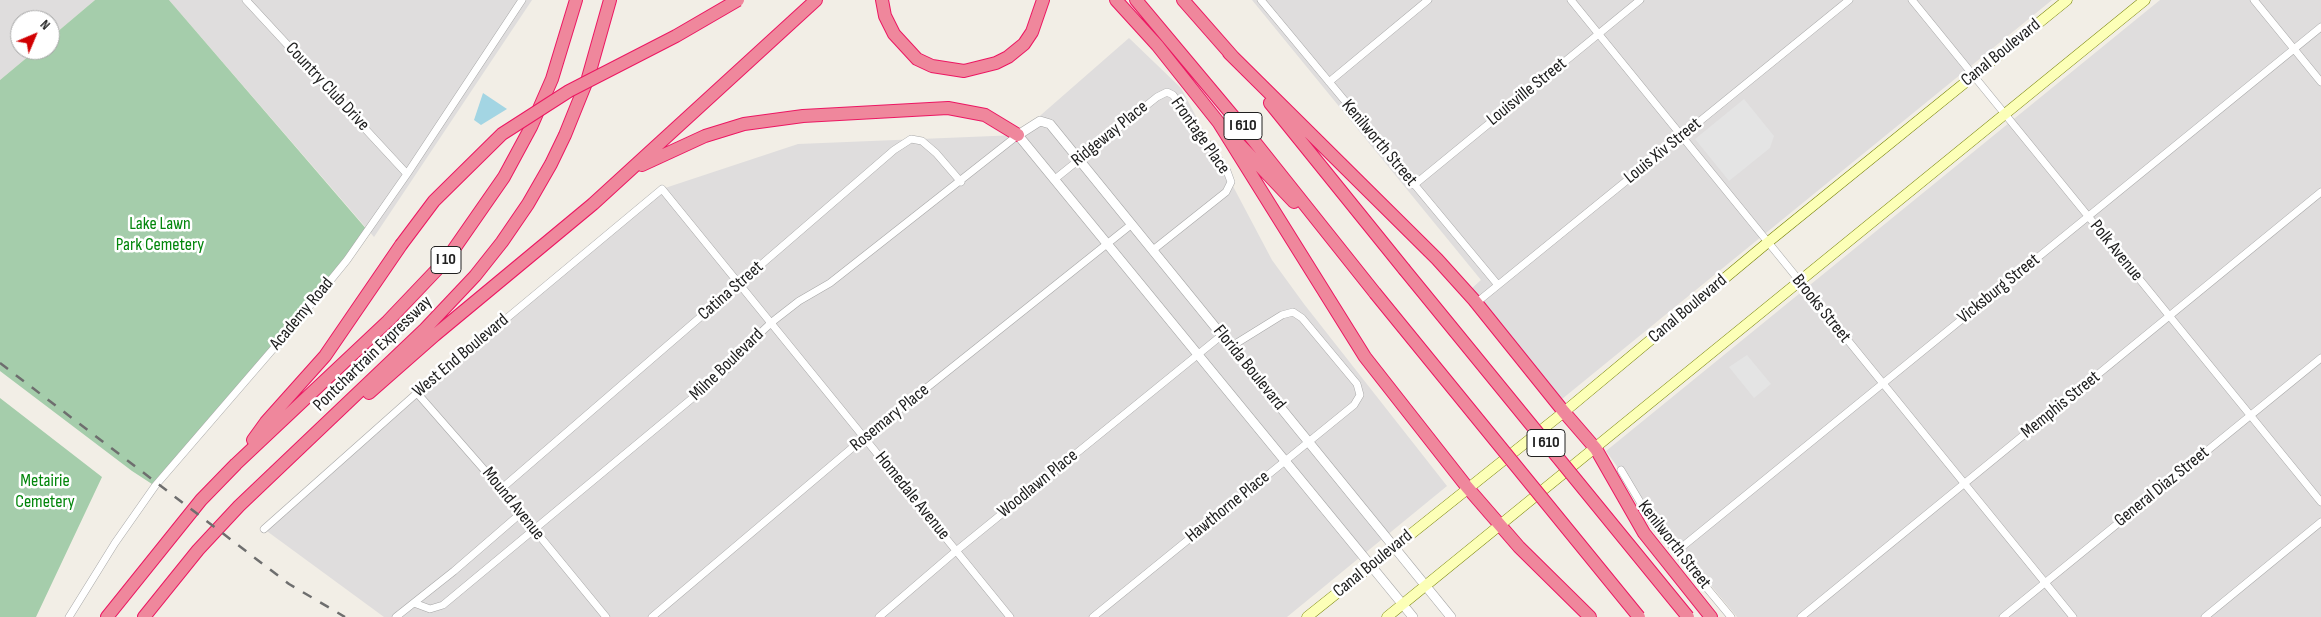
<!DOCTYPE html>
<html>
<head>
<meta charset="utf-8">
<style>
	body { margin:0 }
	#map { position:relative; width:2321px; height:617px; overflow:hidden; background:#f2eee6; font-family:"Sofia Sans Condensed",sans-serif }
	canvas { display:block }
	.north { position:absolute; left:10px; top:10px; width:50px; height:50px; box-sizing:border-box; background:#fff; border:1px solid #a6a6a6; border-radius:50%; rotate:45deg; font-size:14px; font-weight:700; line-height:20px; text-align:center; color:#202020 }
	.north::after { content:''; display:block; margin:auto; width:18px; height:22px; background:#d10002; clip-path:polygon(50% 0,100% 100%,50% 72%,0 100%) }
</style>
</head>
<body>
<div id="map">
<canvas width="2321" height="617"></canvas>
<div class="north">N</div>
</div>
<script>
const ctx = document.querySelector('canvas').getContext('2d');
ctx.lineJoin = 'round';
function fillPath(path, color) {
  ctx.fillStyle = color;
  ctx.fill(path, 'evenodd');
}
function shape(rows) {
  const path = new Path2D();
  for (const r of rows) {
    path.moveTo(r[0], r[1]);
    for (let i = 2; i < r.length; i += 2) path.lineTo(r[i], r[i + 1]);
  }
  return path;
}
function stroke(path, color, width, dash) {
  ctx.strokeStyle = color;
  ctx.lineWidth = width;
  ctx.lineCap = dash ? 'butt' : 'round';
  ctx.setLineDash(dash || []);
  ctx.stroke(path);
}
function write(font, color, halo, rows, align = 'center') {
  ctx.font = font + ' "Sofia Sans Condensed",sans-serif';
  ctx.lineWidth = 5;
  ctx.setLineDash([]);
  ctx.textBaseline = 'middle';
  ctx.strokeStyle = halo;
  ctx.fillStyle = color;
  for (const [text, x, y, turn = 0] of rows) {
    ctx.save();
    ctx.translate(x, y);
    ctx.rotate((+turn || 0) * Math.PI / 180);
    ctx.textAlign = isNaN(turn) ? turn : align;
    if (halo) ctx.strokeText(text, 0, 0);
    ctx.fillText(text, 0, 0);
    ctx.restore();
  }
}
fillPath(shape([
	[0,0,95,0,50,38,50,20,20,20,20,50,36,50,0,80],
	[169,0,532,0,374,237],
	[1252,0,2052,0,1562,399,1471,289,1481,280],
	[2160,0,2321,0,2321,617,1737,617,1649,511,1606,451],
	[1129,38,1181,88,1272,260,1304,304,1447,486,1287,617,384,617,264,529,662,189,798,144,1018,135]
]), '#dfdddd');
fillPath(shape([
	[95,0,169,0,368,231,347,260,155,486,132,471,0,371,0,80,36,50,50,50,50,38],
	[0,398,102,477,36,617,0,617]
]), '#a5cdab');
fillPath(shape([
	[1744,99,1774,136,1770,148,1729,181,1695,139],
	[1747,355,1771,384,1754,398,1729,367]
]), '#e4e4e4');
fillPath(shape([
	[483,93,507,109,481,125,474,120]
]), '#a3d5e3');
const minor = shape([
	[246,0,407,174],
	[1261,0,1498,285],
	[1571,0,2073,617],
	[1912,0,2321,502],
	[2254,0,2321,82],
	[1329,82,1428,0],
	[1055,179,1157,97,1167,92,1173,95,1227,171,1231,182,1226,192,1153,250],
	[1414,185,1640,0],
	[1476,303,1849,0],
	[417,393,501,489,606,617],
	[1621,470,1652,522,1731,617],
	[501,489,894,150,911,139,922,141,936,153,961,182],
	[264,529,417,393,662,189,1010,617],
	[1677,551,2321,27],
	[414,603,430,609,443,605,713,381,727,369,736,356,772,322,799,301,830,283,1018,135],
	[69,617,115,543,155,486,299,319,347,260,407,174,522,0],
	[396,617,454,571,520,514],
	[652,617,865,437,1132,224],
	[879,617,956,551,1222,335],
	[1093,617,1354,405,1360,395,1357,384,1302,318,1293,312,1282,315,1232,346],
	[1801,617,2321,192],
	[2003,617,2321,358],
	[2205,617,2321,522]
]);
const tertiary = shape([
	[1413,617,1018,135,1040,121,1050,124,1451,617]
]);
const secondary = shape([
	[1307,617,1564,412,1767,243,2067,0],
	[1387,617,2145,0]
]);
const motorway = shape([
	[882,0,885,16,894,34,917,59,932,66,964,71,996,63,1008,57,1024,44,1032,32,1043,0],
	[1116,0,1157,45,1219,123,1294,202],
	[1136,0,1254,141,1375,293],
	[1183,0,1234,58],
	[1229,53,1437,259,1474,300,1564,412,1596,449,1644,533,1711,617],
	[1270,103,1404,269],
	[1219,123,1365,357,1467,487,1519,547,1590,617],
	[642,165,705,136,744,124,803,116,948,108,985,115,1018,135],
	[369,393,435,335,593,204,816,0],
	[253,440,266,422,325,356,401,245],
	[107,617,201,500,236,464,388,321,447,259,504,177,531,127,552,79,576,0],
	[144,617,198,550,239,506,425,329,475,276,502,242,528,204,551,164,565,135,588,78,610,0]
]);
stroke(minor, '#a7a7a7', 8);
stroke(tertiary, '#a7a7a7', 10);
stroke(secondary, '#737f00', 11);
stroke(motorway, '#ec1762', 14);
stroke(minor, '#fff', 7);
stroke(tertiary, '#fff', 9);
stroke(secondary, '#fcffb7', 10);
stroke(motorway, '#ef879c', 12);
stroke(shape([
	[0,363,289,584,345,617]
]), '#6e6e6e', 2.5, [10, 10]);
const motorwayBridge = shape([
	[401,245,434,201,502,134,569,91,676,36,738,0],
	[1404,269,1688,617],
	[1375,293,1639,617]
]);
stroke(motorwayBridge, '#ec1762', 14, []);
stroke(motorwayBridge, '#ef879c', 12);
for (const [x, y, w] of [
	[1243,126,38],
	[446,260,30],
	[1546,443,38]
]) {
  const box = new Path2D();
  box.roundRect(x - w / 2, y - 13.5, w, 27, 4);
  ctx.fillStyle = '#fff';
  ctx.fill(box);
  stroke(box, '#202020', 1);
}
write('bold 16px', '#202020', null, [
	["I 610",1243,126],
	["I 10",446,260],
	["I 610",1546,443]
]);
write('18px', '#202020', '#fff', [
	["Canal Boulevard",2001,53,-39],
	["Country Club Drive",327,87,47],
	["Louisville Street",1527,92,-39],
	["Ridgeway Place",1110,134,-39],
	["Frontage Place",1200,136,55],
	["Kenilworth Street",1379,143,50],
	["Louis Xiv Street",1663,151,-39],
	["Polk Avenue",2116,251,51],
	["Vicksburg Street",1999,289,-39],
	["Catina Street",731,291,-41],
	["Canal Boulevard",1688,309,-40],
	["Brooks Street",1821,309,51],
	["Academy Road",302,314,-50],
	["Pontchartrain Expressway",373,354,-44],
	["West End Boulevard",461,356,-40],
	["Milne Boulevard",727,365,-44],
	["Florida Boulevard",1249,368,51],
	["Memphis Street",2061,405,-39],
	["Rosemary Place",890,418,-39],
	["Woodlawn Place",1038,484,-39],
	["General Diaz Street",2162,487,-39],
	["Homedale Avenue",912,496,51],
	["Mound Avenue",513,504,51],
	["Hawthorne Place",1228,507,-39],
	["Kenilworth Street",1674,545,52],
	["Canal Boulevard",1373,564,-39]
]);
write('18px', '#02860b', '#fff', [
	["Lake Lawn",160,224],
	["Park Cemetery",160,245],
	["Metairie",45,481],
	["Cemetery",45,502]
]);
</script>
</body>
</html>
